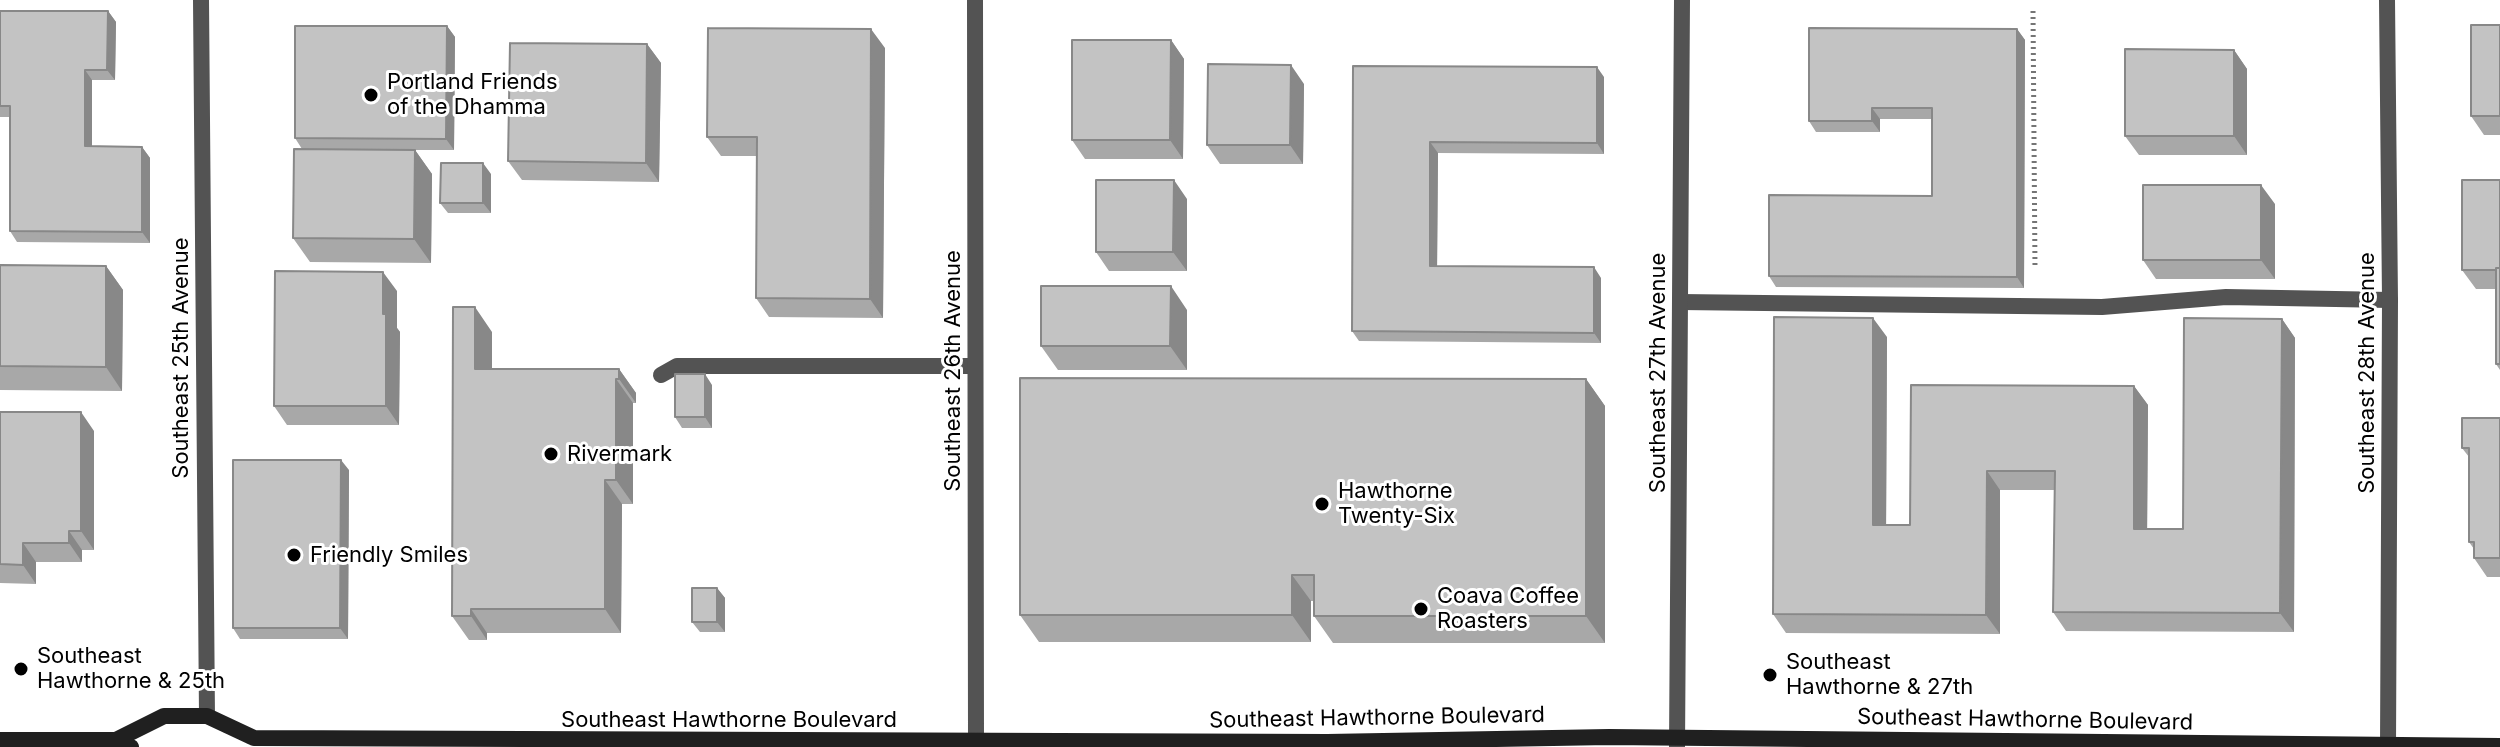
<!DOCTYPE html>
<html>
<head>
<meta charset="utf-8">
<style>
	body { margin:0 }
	canvas { display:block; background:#fff }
</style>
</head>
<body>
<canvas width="2500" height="747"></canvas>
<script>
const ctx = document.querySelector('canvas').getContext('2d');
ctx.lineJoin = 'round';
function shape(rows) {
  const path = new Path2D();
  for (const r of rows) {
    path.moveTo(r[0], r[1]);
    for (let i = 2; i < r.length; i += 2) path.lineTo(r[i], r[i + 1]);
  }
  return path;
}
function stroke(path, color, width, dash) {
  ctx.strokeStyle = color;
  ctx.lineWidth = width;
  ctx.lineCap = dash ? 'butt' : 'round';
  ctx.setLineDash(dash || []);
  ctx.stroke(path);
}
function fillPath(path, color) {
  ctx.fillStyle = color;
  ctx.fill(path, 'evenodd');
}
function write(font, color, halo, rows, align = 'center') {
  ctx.font = font + ' Inter,sans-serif';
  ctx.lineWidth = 6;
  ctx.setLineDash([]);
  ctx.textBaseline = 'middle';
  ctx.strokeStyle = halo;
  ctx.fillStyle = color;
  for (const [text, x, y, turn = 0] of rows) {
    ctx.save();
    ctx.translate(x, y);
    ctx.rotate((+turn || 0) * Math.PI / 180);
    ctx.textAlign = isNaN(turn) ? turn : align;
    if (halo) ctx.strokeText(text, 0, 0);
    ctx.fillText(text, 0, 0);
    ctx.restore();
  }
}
stroke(shape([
	[2033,11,2035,269]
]), '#757575', 5, [2, 4]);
stroke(shape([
	[1680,302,2102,307,2226,297,2390,300],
	[661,375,677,366,975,366]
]), '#535353', 16);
stroke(shape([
	[201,0,207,716],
	[975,0,976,742],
	[2387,0,2390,300,2388,746],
	[1677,747,1682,0]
]), '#535353', 16);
stroke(shape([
	[0,740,116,740,131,747],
	[116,740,164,716,207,716,254,738,1327,742,1609,737,2500,746]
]), '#202020', 16);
fillPath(shape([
	[0,11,108,11,116,22,115,80,92,80,92,146,142,147,150,158,150,243,17,242,10,231,10,117,0,117],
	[2500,25,2500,135,2484,135,2471,116],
	[447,26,455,37,454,150,404,150,415,150,432,174,431,263,310,262,293,238,302,149,295,138],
	[2017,29,2025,40,2024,288,1776,287,1769,276,1932,196,1932,119,1880,119,1880,132,1816,132,1809,121],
	[1171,40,1184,59,1183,159,1085,159,1072,140],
	[647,44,661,63,659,182,522,180,508,161],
	[885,48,883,318,769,317,756,298,757,156,721,156,707,137],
	[2234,50,2247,69,2247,155,2139,155,2125,136],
	[1353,66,1604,77,1604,154,1438,153,1437,266,1601,278,1601,343,1359,341,1352,331],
	[1304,84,1303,164,1220,164,1207,145],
	[491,174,491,213,448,213,440,203],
	[2500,180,2500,370,2496,364,2496,289,2476,289,2462,270],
	[1187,199,1187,271,1109,271,1096,252],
	[2275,204,2275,279,2156,279,2143,260],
	[0,265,106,266,123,290,122,391,0,390],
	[397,291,397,328,400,332,399,425,287,425,274,406],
	[1187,310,1187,370,1058,370,1041,346],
	[2282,319,2295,338,2294,632,2066,631,2053,612,2055,490,2000,490,2000,634,1786,633,1773,614,1887,337,1886,525,1910,525,1911,385,2134,386,2148,405,2147,529,2183,529],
	[492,332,492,369,619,369,636,393,636,403,633,403,633,504,622,504,621,633,487,633,487,640,469,640,452,616],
	[1586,379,1605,406,1605,643,1333,643,1314,616,1314,601,1311,601,1311,642,1039,642,1020,615],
	[712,385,712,428,682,428,675,417],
	[0,412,94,431,94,550,82,550,82,562,36,562,36,584,0,583],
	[2500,418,2500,577,2487,577,2474,558,2474,549,2469,542,2469,457,2462,448],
	[349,470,348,639,240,639,233,628],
	[717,588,725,598,725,632,700,632,692,622]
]), '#a8a8a8');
fillPath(shape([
	[108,11,116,22,115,80,107,70],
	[447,26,455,37,454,150,446,139],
	[871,29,885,48,883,318,870,299],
	[2017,29,2025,40,2024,288,2017,277],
	[1171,40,1184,59,1183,159,1170,140],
	[647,44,661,63,659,182,646,163],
	[2234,50,2247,69,2247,155,2234,136],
	[1291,65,1304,84,1303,164,1290,145],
	[1597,67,1604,77,1604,154,1597,143],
	[85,70,92,80,92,157,85,146],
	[1872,108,1880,119,1880,132,1872,121],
	[1430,142,1438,153,1437,277,1430,266],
	[142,147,150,158,150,243,142,232],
	[415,150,432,174,431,263,414,239],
	[483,163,491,174,491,213,483,203],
	[1174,180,1187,199,1187,271,1173,252],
	[2261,185,2275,204,2275,279,2261,260],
	[106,266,123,290,122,391,106,367],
	[1594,267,1601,278,1601,343,1594,333],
	[383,272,397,291,397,328,400,332,399,425,386,406],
	[1171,286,1187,310,1187,370,1170,346],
	[475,307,492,332,492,393,475,369],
	[1873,318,1887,337,1886,544,1873,525],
	[2282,319,2295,338,2294,632,2280,613],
	[619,369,636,393,636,403,619,379],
	[705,374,712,385,712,428,705,417],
	[616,379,633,403,633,504,616,480],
	[1586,379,1605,406,1605,643,1586,616],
	[2134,386,2148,405,2147,548,2134,529],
	[81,412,94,431,94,550,81,531],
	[341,460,349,470,348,639,340,628],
	[1987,471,2000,490,2000,634,1986,615],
	[605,480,622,504,621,633,605,609],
	[69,531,82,550,82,562,69,543],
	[23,543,36,562,36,584,23,565],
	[1292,575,1311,601,1311,642,1292,615],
	[717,588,725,598,725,632,717,622],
	[471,609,487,633,487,640,471,616]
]), '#888');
const building = shape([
	[0,11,108,11,107,70,85,70,85,146,142,147,142,232,10,231,10,106,0,106,0,11],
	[2471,25,2500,25,2500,116,2471,116,2471,25],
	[295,26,447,26,446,139,295,138,295,26],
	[708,28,871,29,870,299,756,298,757,137,707,137,708,28],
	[1809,28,2017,29,2017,277,1769,276,1769,195,1932,196,1932,108,1872,108,1872,121,1809,121,1809,28],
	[1072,40,1171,40,1170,140,1072,140,1072,40],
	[510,43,647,44,646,163,508,161,510,43],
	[2125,49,2234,50,2234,136,2125,136,2125,49],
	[1208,64,1291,65,1290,145,1207,145,1208,64],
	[1353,66,1597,67,1597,143,1430,142,1430,266,1594,267,1594,333,1352,331,1353,66],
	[294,149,415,150,414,239,293,238,294,149],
	[441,163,483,163,483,203,440,203,441,163],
	[1096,180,1174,180,1173,252,1096,252,1096,180],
	[2462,180,2500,180,2500,268,2496,268,2496,270,2462,270,2462,180],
	[2143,185,2261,185,2261,260,2143,260,2143,185],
	[0,265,106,266,106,367,0,366,0,265],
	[2496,268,2500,268,2500,364,2496,364,2496,268],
	[275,271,383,272,383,314,386,314,386,406,274,406,275,271],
	[1041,286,1171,286,1170,346,1041,346,1041,286],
	[453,307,475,307,475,369,619,369,619,379,616,379,616,480,605,480,605,609,471,609,471,616,452,616,453,307],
	[1774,317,1873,318,1873,525,1910,525,1911,385,2134,386,2134,529,2183,529,2184,318,2282,319,2280,613,2053,612,2055,471,1987,471,1986,615,1773,614,1774,317],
	[675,374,705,374,705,417,675,417,675,374],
	[1020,378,1586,379,1586,616,1314,616,1314,575,1292,575,1292,615,1020,615,1020,378],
	[0,412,81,412,81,531,69,531,69,543,23,543,23,565,0,564,0,412],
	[2462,418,2500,418,2500,558,2474,558,2474,542,2469,542,2469,448,2462,448,2462,418],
	[233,460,341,460,340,628,233,628,233,460],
	[692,588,717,588,717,622,692,622,692,588]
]);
fillPath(building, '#c3c3c3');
stroke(building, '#888', 2);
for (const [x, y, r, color] of [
	[371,95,8,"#000"],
	[551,454,8,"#000"],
	[1322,504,8,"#000"],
	[294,555,8,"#000"],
	[1421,609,8,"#000"],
	[21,669,8,"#000"],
	[1770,675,8,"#000"]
]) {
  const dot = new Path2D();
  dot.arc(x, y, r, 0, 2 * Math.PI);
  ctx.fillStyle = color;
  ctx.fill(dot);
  stroke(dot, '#fff', 3);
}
write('22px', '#000', '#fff', [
	["Portland Friends",387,82],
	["of the Dhamma",387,107],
	["Rivermark",567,454],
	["Hawthorne",1338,491],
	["Twenty-Six",1338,516],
	["Friendly Smiles",310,555],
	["Coava Coffee",1437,596],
	["Roasters",1437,621],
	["Southeast",37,656],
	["Hawthorne & 25th",37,681],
	["Southeast",1786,662],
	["Hawthorne & 27th",1786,687]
], 'left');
write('22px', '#000', '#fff', [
	["Southeast 25th Avenue",181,358,-90],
	["Southeast 26th Avenue",953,371,-90],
	["Southeast 27th Avenue",1658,373,-90],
	["Southeast 28th Avenue",2367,373,-90],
	["Southeast Hawthorne Boulevard",1377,718,-1],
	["Southeast Hawthorne Boulevard",729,720],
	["Southeast Hawthorne Boulevard",2025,720,1]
]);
</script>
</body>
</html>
